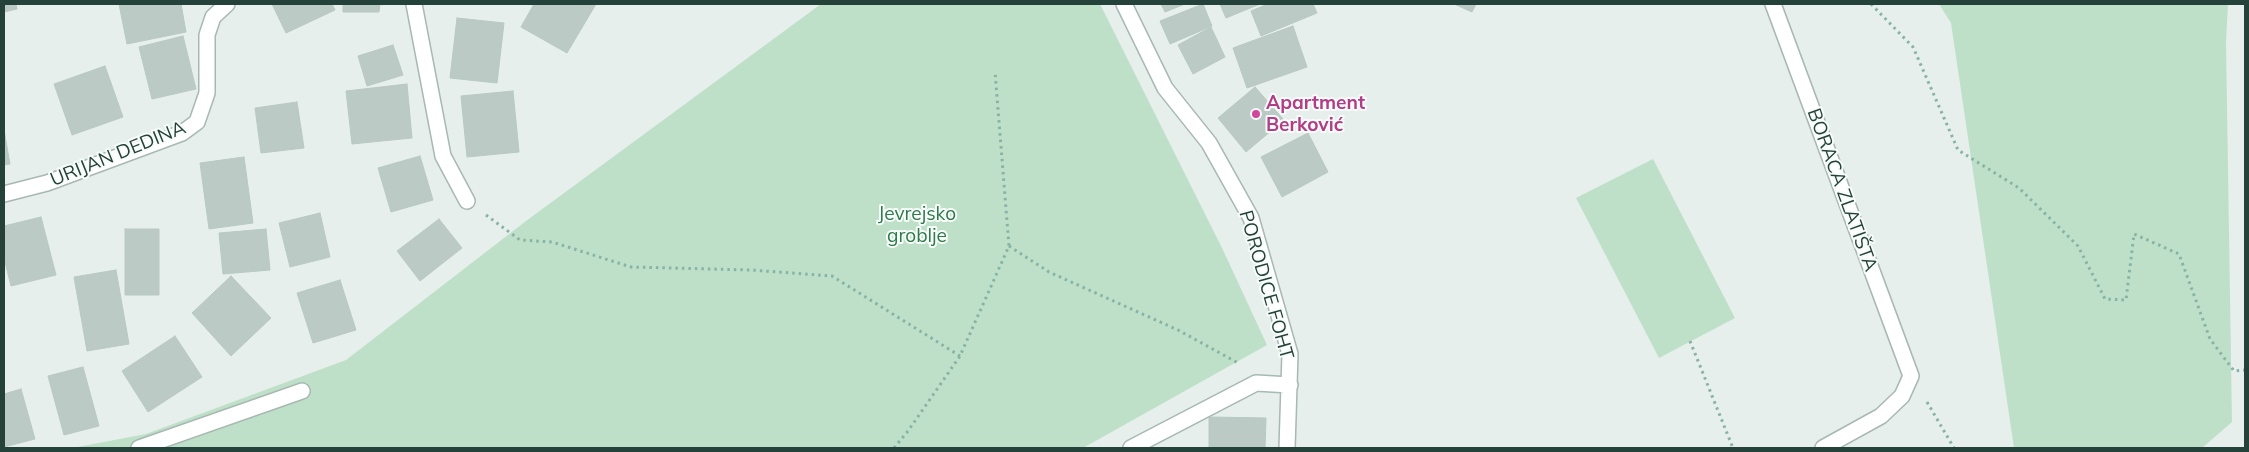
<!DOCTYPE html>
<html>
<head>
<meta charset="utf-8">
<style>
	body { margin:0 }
	#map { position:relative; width:2249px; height:452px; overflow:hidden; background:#e6efeb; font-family:Mulish,sans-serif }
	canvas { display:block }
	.frame { position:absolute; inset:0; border:5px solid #24423a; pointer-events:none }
</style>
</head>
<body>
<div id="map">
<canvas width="2249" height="452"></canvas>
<div class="frame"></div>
</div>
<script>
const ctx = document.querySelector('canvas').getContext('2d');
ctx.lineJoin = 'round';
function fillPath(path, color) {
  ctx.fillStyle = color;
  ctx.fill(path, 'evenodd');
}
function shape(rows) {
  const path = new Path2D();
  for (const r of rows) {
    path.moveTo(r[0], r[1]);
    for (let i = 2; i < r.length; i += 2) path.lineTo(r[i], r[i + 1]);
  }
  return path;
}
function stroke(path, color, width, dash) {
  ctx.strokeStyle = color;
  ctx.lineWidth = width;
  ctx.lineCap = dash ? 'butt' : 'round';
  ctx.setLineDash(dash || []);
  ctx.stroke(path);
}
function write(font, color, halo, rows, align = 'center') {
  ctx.font = font + ' Mulish,sans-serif';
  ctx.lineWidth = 4;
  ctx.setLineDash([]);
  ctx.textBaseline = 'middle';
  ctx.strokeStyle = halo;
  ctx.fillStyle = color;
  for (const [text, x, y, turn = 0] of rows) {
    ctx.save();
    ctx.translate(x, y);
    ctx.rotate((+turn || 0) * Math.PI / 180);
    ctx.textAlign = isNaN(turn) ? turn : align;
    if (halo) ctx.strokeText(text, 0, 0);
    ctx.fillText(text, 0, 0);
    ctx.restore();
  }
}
fillPath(shape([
	[821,4,1100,4,1223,250,1267,345,1083,448,72,448,146,434,346,360,526,221],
	[1939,4,2228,4,2226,42,2232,422,2202,448,2014,448,1951,23],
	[1653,159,1735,318,1659,358,1576,198]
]), '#bfe0c8');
const building = shape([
	[4,4,16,4,17,9,4,12,4,4],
	[119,4,181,4,186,32,127,44,119,4],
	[272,4,332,4,335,10,286,33,272,4],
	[343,4,380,4,379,12,343,12,343,4],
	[534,4,596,4,567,53,521,27,534,4],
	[1161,4,1185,4,1165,12,1161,4],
	[1203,4,1212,26,1170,44,1160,21,1203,4],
	[1220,4,1260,4,1226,18,1220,4],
	[1268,4,1313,4,1317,13,1261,36,1251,11,1268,4],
	[1454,4,1476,4,1472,12,1454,4],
	[457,18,504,23,497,83,450,78,457,18],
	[1293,26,1307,67,1247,88,1233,48,1293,26],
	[1211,27,1225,57,1193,74,1178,45,1211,27],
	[183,36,196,89,152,99,139,47,183,36],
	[393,45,403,75,367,86,358,56,393,45],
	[105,66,123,117,72,135,54,84,105,66],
	[407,84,412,138,352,144,346,91,407,84],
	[1255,87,1284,120,1246,152,1218,118,1255,87],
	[513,91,519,152,467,157,461,96,513,91],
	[297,102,304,148,261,153,255,108,297,102],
	[4,130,10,164,4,165,4,130],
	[1308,133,1328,172,1282,197,1261,157,1308,133],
	[420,156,433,200,391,212,378,168,420,156],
	[244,157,253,223,209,229,200,163,244,157],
	[320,213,330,257,290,267,279,223,320,213],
	[41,217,56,275,11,286,4,258,4,226,41,217],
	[439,219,462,248,420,281,397,251,439,219],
	[125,229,159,229,159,295,125,295,125,229],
	[266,229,270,270,223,274,219,233,266,229],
	[116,270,129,344,87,351,74,277,116,270],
	[231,276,271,318,231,356,192,313,231,276],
	[340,280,356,330,313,343,297,293,340,280],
	[175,336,202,377,148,412,122,371,175,336],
	[83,367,99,426,64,435,48,376,83,367],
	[21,389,35,439,4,447,4,394,21,389],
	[1209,417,1266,418,1265,448,1209,448,1209,417]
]);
fillPath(building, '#bbcac4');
stroke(building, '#b8c9c2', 1);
const minor = shape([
	[414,4,443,156,467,201],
	[1124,4,1165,88,1209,143,1251,218,1290,354,1287,448],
	[1773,4,1911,376,1902,396,1881,416,1823,448],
	[4,194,47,183,182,133,197,122,207,93,207,35,213,17,227,4],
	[139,448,302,391],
	[1131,448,1256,383,1290,385]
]);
stroke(minor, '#a8b8b2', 18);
stroke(shape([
	[1871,4,1913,47,1958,150,2019,188,2078,246,2105,299,2126,300,2134,234,2179,254,2210,339,2234,371,2245,370],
	[486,215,520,240,552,242,631,267,751,270,832,276,960,356],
	[1009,246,1049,272,1178,330,1240,364],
	[1690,341,1733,448],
	[1927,402,1954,448],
	[894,448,908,431,960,356,1009,246,995,72]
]), '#86b3a5', 3, [2.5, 4]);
stroke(minor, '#fff', 15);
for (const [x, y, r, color] of [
	[1256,114,5,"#d1479c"]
]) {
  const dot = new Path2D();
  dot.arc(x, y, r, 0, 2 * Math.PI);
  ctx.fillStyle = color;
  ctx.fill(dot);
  stroke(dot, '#f7fbf9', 2);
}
write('bold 19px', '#b23c85', '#f7fbf9', [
	["Apartment",1266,103],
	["Berković",1266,125]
], 'left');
write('19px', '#24423a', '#f7fbf9', [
	["URIJAN DEDINA",118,154,-22],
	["BORACA ZLATIŠTA",1842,190,70],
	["PORODICE FOHT",1266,285,74]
]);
write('19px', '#2d7a4b', '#f7fbf9', [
	["Jevrejsko",917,214],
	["groblje",917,236]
]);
</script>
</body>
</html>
